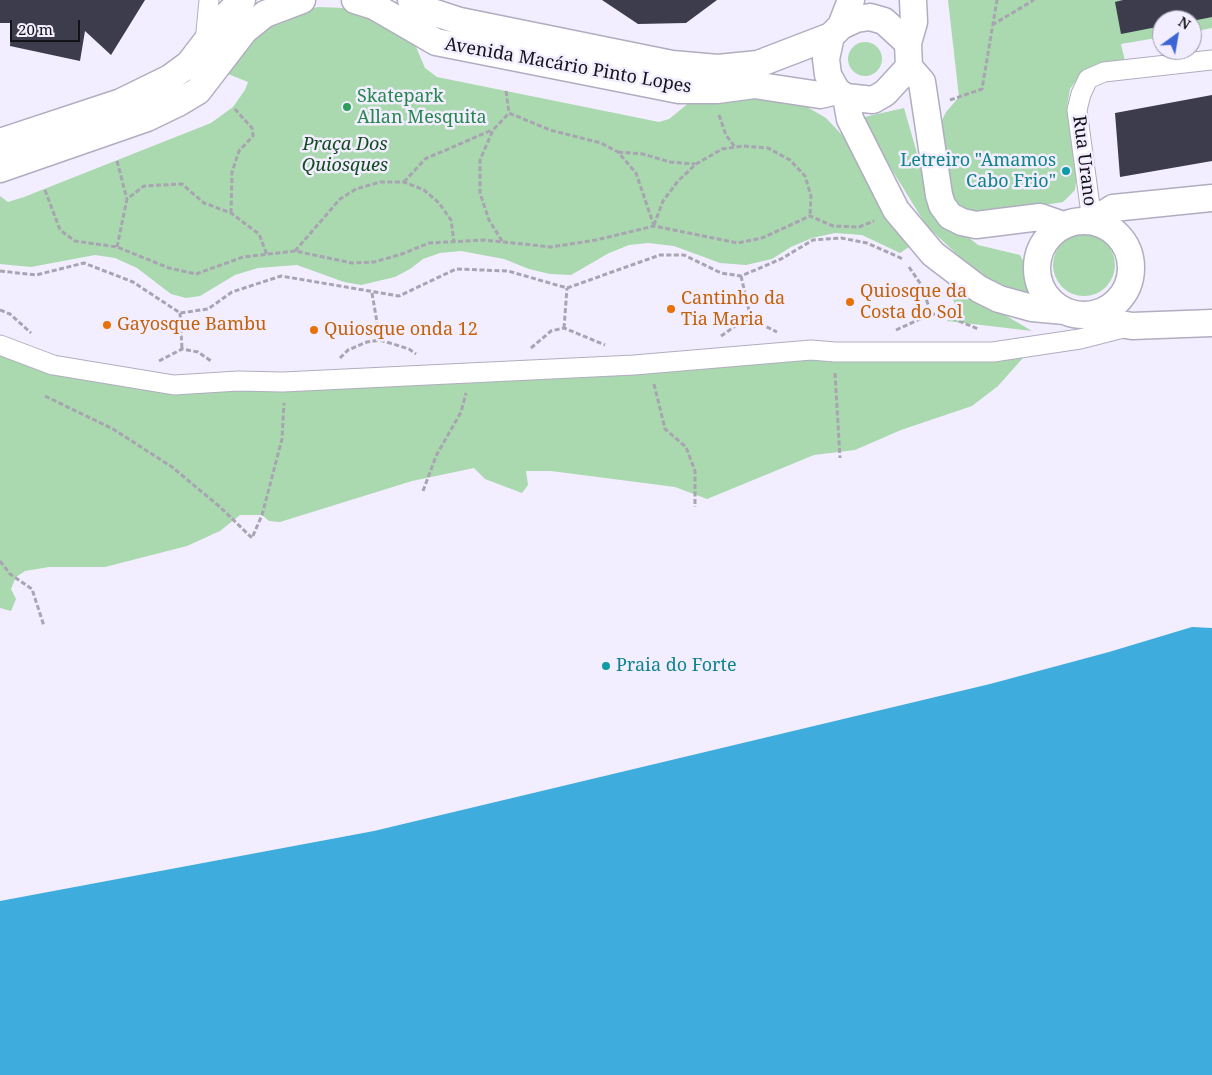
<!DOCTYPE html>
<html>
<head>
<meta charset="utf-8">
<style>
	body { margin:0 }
	#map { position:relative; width:1212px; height:1075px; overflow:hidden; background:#f2eeff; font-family:"Noto Serif",serif }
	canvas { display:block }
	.north { position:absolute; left:1152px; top:10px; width:50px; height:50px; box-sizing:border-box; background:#f2eeff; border:1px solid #9996a3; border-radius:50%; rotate:32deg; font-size:14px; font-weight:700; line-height:20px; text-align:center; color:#141219 }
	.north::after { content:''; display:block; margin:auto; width:18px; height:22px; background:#3b65d6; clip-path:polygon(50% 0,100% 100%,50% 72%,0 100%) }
	.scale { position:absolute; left:10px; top:20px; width:70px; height:22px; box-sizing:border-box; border:2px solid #141219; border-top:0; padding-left:6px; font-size:15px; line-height:18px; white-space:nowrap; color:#141219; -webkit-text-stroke:4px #f2eeff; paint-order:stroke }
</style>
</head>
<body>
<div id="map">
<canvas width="1212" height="1075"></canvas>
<div class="north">N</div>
<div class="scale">20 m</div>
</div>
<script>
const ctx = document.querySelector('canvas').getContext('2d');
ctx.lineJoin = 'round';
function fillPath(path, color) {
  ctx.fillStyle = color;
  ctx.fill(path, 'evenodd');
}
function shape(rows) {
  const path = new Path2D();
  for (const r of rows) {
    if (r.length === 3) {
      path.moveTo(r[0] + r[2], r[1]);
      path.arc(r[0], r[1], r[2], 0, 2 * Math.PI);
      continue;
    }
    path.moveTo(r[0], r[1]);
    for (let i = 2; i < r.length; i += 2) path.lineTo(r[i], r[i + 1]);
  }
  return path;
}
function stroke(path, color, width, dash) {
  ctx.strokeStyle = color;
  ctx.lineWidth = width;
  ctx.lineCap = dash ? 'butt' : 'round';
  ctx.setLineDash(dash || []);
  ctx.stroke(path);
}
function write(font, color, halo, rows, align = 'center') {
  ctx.font = font + ' "Noto Serif",serif';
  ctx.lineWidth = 5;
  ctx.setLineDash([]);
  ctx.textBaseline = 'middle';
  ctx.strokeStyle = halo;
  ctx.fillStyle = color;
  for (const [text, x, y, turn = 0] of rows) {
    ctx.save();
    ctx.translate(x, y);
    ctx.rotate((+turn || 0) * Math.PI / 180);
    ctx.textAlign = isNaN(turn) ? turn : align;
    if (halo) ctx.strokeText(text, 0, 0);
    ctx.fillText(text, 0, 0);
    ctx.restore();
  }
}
fillPath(shape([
	[948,0,1212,0,1212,28,1192,32,1192,20,1162,20,1162,37,1121,44,1125,61,1082,72,1070,89,1067,107,1077,174,1075,190,1063,202,978,216,959,210,952,198,939,126,946,112,959,97],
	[318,7,344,8,374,18,416,47,425,68,437,77,659,122,669,119,690,102,726,102,754,97,802,104,826,118,842,135,912,245,900,253,862,235,835,233,812,238,791,247,772,259,746,265,720,263,674,246,648,243,629,245,609,253,571,275,550,274,529,269,504,259,461,251,440,253,423,259,410,269,395,277,361,285,344,282,297,265,258,268,235,275,200,296,186,298,171,294,137,268,115,258,95,255,31,267,0,264,0,196,8,202,24,197,211,123,233,107,245,90,248,82,228,74,246,48,266,28,292,14],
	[865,59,17],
	[904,108,933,209,978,245,1020,255,1032,278,1034,296,985,281,926,225,860,118],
	[1084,265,31],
	[947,281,1032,331,947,321,956,308],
	[0,343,149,384,1023,348,1022,359,998,386,972,406,901,430,855,450,814,455,707,499,675,487,551,471,526,471,528,485,522,493,485,479,474,468,412,481,280,522,269,521,262,515,240,515,220,531,187,546,105,567,49,567,25,571,16,577,11,589,16,599,11,611,0,608]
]), '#aad8af');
fillPath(shape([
	[1192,627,1212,628,1212,1075,0,1075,0,901,374,831,990,684,1109,652]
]), '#3eacdd');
fillPath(shape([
	[0,0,145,0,111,55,85,31,80,61,10,46,11,23,0,23],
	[602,0,717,0,686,23,638,24],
	[1123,0,1212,0,1212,17,1192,21,1162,20,1162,26,1121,34,1115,2],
	[1212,95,1212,161,1120,177,1115,113]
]), '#3d3c4c');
const street = shape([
	[205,43,209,0],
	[1092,221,1077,110,1081,94,1088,79,1104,72,1212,60],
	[0,345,53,365,174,385,238,381,283,382,634,365,811,350,835,352,993,352,1080,339,1131,326]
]);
const secondary = shape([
	[355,0,374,6,436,42,679,90,717,90,754,85,820,95,837,91],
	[411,0,426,10,460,21,672,64,718,68,758,64,831,36],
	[841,26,856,19,870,17,884,21,908,43,909,67,885,93,873,100,846,97,837,91,828,75,826,59,831,36,841,26,851,0],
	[908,43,914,22,913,0],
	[909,67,922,82,939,195,942,205,950,216,962,222,976,225,1040,217,1063,225],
	[846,97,850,119,896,210,933,254,979,289,999,299,1032,308,1065,311],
	[0,142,121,102,170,78,189,64,225,17,242,0],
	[0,169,147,118,178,103,198,91,244,31,265,14,302,0],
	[1092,221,1113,208,1212,198],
	[1084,268,47],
	[1094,314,1120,324,1132,326,1212,323]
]);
stroke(street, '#b1adc0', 21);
stroke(secondary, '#b1adc0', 29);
stroke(shape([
	[992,25,1034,0],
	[506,91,509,113],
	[950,100,982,89,997,0],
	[719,115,726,135,735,147],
	[618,152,643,154,670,162,695,164],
	[117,161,127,199],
	[404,182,425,159,492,130],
	[45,190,60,230,75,241,117,247,169,268,196,274,243,257,295,251,352,263,374,262,402,254,429,243,484,240,551,247,596,240,654,226,738,243,762,238,810,216,833,226,859,227,874,221],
	[231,213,232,172,239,151,253,136,252,128,233,107],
	[654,225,663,201,678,181,696,164,722,149,743,146,768,148,790,160,805,176,811,196,810,216],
	[502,241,489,220,480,193,480,160,493,130,509,113,550,130,601,143,618,152,636,173,654,226],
	[117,247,127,199,144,186,182,184,204,203,231,213,259,234,267,255],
	[295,251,340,199,356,189,380,182,404,182,424,190,439,203,451,220,454,242],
	[909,267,922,286,931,314],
	[0,271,36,275,84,263,133,282,180,313,208,309,232,292,281,276,399,296,456,269,508,271,567,288,660,255,684,255,721,273,741,276,781,259,813,240,841,238,867,243,903,259],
	[741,276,751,319],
	[372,293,380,340],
	[0,310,10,314,31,333],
	[180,313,182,349],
	[564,328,567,288],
	[896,330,931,314,945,315,978,329],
	[721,336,744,320,751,319,777,332],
	[531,348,551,331,564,328,605,345],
	[340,358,348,350,367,342,380,340,409,349,416,354],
	[159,361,182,349,198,352,211,361],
	[835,373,840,458],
	[654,384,665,429,686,447,695,471,695,507],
	[45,396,113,429,172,467,220,507,252,538,262,515,282,439,284,403],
	[423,491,436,456,461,412,466,393],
	[0,561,10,574,32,589,44,626]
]), '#a8a4b2', 3, [5, 2.5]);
stroke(street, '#fff', 19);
stroke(secondary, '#fff', 26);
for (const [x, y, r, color] of [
	[347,107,5,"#2e9e5b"],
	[1066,171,5,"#0f9aa8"],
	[850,302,5,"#e8710a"],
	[671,309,5,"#e8710a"],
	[107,325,5,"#e8710a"],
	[314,330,5,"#e8710a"],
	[606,666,5,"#0f9aa8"]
]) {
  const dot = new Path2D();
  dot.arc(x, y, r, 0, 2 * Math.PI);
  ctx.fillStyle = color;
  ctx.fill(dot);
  stroke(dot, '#f2eeff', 2);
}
write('18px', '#141219', '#f2eeff', [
	["Avenida Macário Pinto Lopes",568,66,10],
	["Rua Urano",1084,161,83]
]);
write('18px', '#27864d', '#f2eeff', [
	["Skatepark",357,97],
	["Allan Mesquita",357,118]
], 'left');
write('italic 18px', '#134a20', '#f2eeff', [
	["Praça Dos",345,145],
	["Quiosques",345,166]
]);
write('18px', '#0d838f', '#f2eeff', [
	["Letreiro \"Amamos",1056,161],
	["Cabo Frio\"",1056,182],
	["Praia do Forte",616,666,"left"]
], 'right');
write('18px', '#c56008', '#f2eeff', [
	["Quiosque da",860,292],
	["Costa do Sol",860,313],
	["Cantinho da",681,299],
	["Tia Maria",681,320],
	["Gayosque Bambu",117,325],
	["Quiosque onda 12",324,330]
], 'left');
</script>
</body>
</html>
